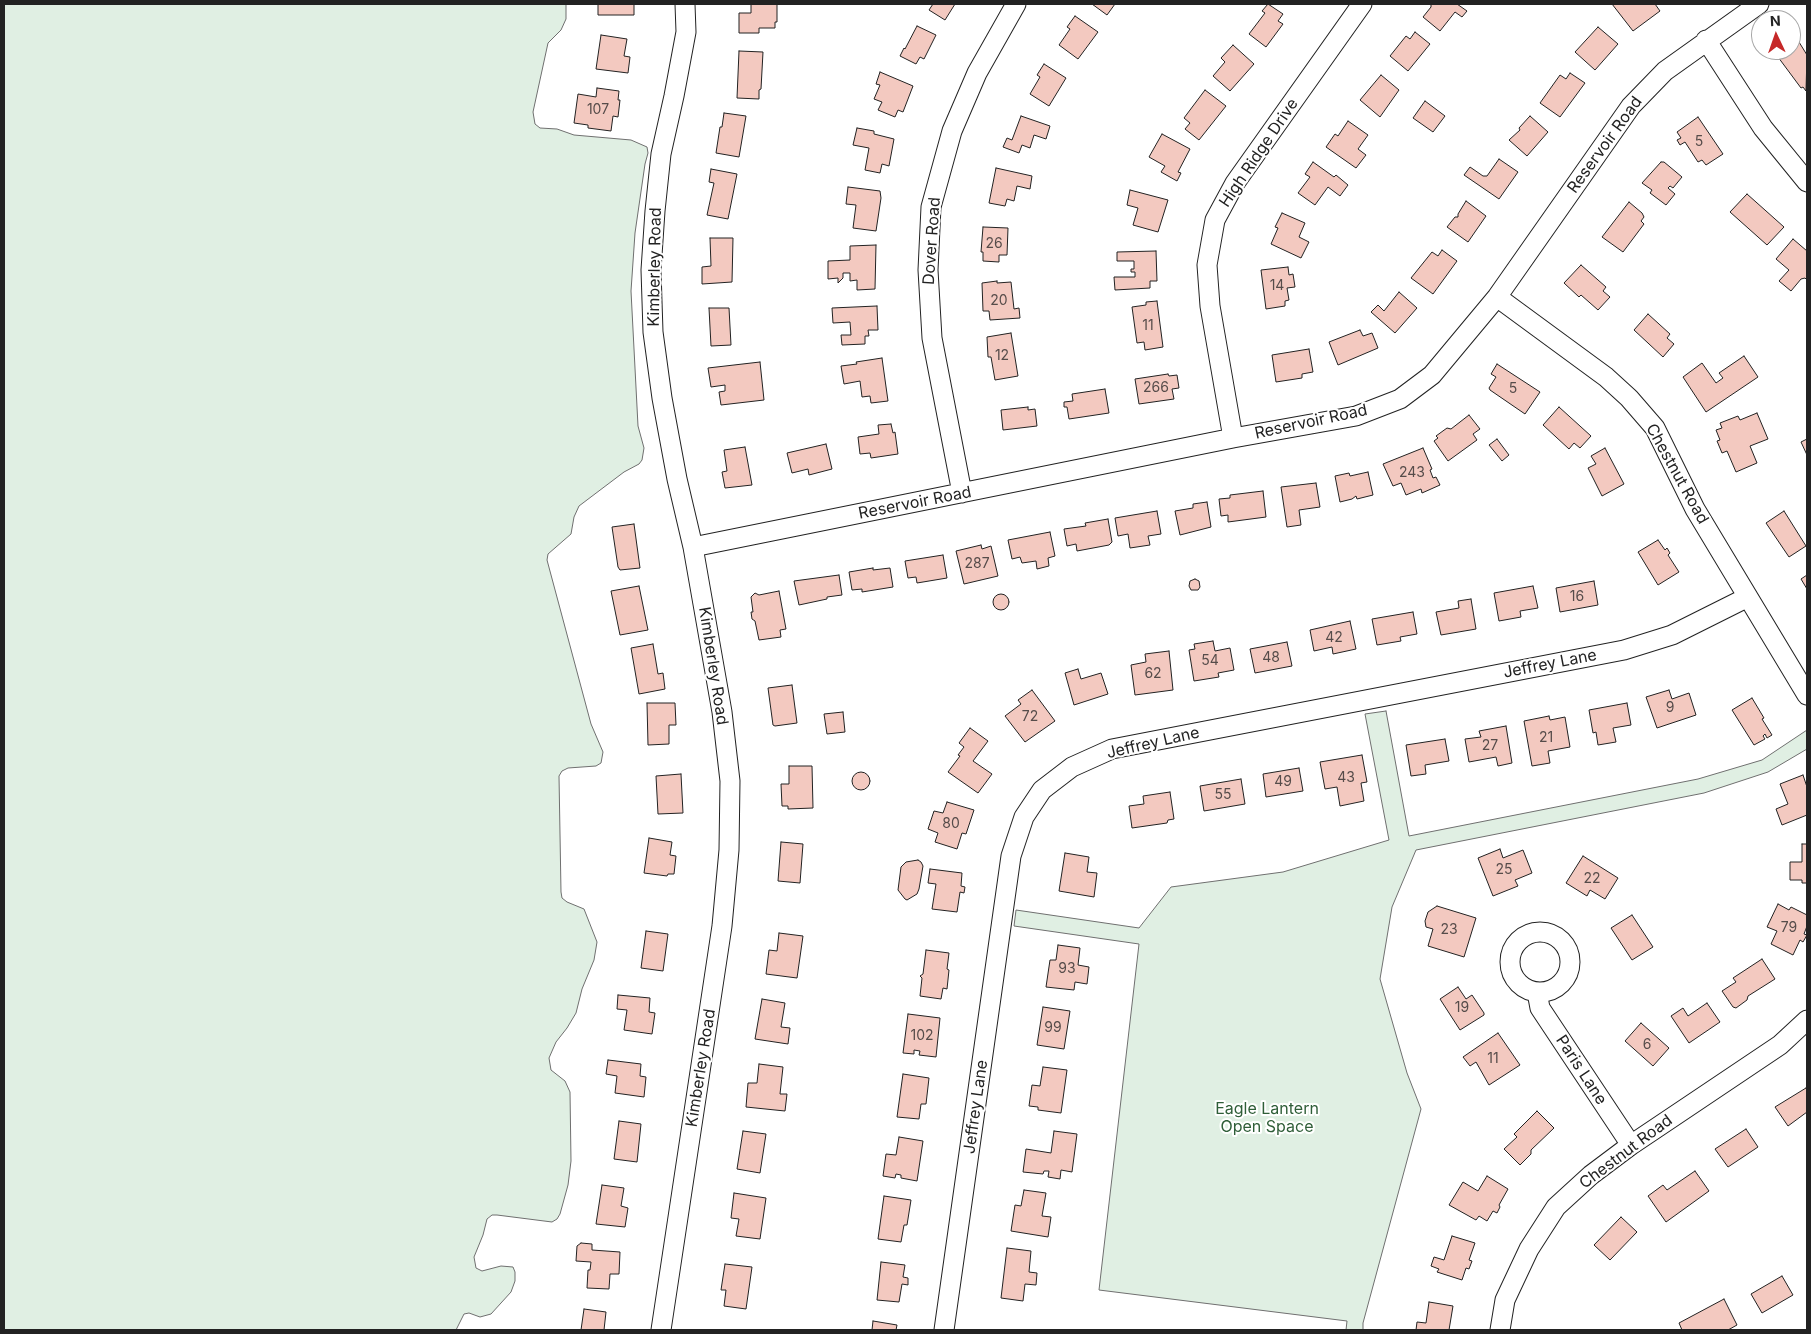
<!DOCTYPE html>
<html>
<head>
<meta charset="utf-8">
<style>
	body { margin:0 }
	#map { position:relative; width:1811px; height:1334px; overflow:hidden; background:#fff; font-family:Inter,sans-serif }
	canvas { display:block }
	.frame { position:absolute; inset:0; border:5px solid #222; pointer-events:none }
	.north { position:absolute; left:1751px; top:10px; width:50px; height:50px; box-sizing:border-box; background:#fff; border:1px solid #a7a7a7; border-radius:50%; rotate:357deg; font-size:14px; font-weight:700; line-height:20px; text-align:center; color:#222 }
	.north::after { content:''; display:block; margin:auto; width:18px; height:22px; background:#c62828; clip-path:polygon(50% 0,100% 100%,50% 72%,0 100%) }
</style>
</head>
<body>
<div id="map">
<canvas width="1811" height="1334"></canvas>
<div class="frame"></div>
<div class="north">N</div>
</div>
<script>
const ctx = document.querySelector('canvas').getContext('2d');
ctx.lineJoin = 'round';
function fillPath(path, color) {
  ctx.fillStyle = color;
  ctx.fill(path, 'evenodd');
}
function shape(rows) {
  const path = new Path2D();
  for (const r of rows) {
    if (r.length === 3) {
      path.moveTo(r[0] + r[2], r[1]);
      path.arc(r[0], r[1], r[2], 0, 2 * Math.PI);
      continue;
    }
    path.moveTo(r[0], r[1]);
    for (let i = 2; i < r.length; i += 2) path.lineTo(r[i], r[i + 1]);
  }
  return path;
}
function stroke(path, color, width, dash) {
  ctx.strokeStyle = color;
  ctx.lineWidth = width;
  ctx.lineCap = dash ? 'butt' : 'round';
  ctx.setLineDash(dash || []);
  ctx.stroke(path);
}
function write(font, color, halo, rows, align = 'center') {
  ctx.font = font + ' Inter,sans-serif';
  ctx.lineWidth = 4;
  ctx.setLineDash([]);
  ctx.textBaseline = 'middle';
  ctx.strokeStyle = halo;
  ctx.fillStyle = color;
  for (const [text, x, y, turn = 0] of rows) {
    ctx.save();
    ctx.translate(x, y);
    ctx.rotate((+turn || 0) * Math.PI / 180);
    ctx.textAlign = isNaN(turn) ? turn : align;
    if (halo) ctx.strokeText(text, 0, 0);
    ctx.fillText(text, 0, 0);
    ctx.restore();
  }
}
const green = shape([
	[4,4,566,4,566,19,561,30,548,43,533,112,535,124,540,128,557,129,574,135,631,140,647,147,648,153,645,164,635,233,631,291,638,426,644,448,642,460,639,464,624,472,579,506,574,517,571,534,548,554,547,560,591,724,603,752,601,763,596,766,568,768,562,771,559,776,561,892,562,898,567,902,584,909,597,942,594,960,582,989,576,1013,567,1028,556,1042,549,1058,551,1070,565,1081,570,1092,571,1161,568,1185,560,1214,557,1219,552,1222,497,1215,492,1215,487,1219,483,1235,474,1257,476,1268,482,1271,501,1266,513,1267,515,1272,515,1281,511,1292,491,1314,480,1317,469,1313,464,1314,456,1330,4,1330,4,4],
	[1386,711,1409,836,1698,779,1762,760,1807,730,1807,749,1768,772,1704,793,1416,850,1392,907,1380,979,1407,1073,1421,1109,1363,1323,1363,1330,1346,1330,1347,1321,1099,1290,1139,944,1014,926,1016,910,1139,928,1171,887,1283,872,1389,840,1365,714,1386,711]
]);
fillPath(green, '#e0efe3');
stroke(green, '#6f6f6f', 1);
const building = shape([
	[598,4,634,4,634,15,598,15,598,4],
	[751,4,777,4,777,22,775,22,775,28,759,28,759,33,739,33,739,13,751,13,751,4],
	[933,4,955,4,945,20,929,10,933,4],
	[1092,4,1115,4,1107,15,1092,4],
	[1268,4,1283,14,1278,21,1283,24,1266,47,1249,34,1265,13,1262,11,1268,4],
	[1431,4,1457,4,1467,11,1462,17,1455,12,1440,31,1423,17,1431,7,1431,4],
	[1612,4,1655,4,1660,11,1633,31,1612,4],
	[1075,16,1098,32,1078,59,1059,45,1070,29,1067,27,1075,16],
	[917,26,936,35,924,59,920,57,916,64,900,56,904,48,905,49,917,26],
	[1598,27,1618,44,1595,70,1575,52,1598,27],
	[1415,32,1430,44,1408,71,1390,56,1406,36,1410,39,1415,32],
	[601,35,627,39,624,56,630,57,628,73,596,69,601,35],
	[1799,42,1807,55,1806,91,1803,87,1801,88,1778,57,1788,50,1791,50,1791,48,1799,42],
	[1233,45,1254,64,1230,91,1213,76,1225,62,1221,58,1233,45],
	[739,51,763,52,761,89,759,90,759,99,737,98,739,51],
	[1044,64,1066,78,1049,106,1030,94,1040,77,1037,75,1044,64],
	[880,72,913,86,903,112,898,110,895,117,878,110,882,102,874,99,880,85,876,84,880,72],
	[1570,73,1585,83,1560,117,1540,103,1560,75,1566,79,1570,73],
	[1381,75,1399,90,1380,117,1360,100,1381,75],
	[597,88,619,91,618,100,620,100,618,117,613,116,611,131,588,128,588,125,574,123,578,94,596,97,597,88],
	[1205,90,1226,106,1199,140,1185,129,1190,123,1184,118,1205,90],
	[1425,101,1445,116,1433,132,1413,118,1425,101],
	[724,113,746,116,739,157,716,153,720,127,722,127,724,113],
	[1021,116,1050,126,1046,139,1034,135,1030,148,1022,145,1019,153,1003,147,1007,138,1012,140,1021,116],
	[1530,116,1548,132,1527,156,1509,140,1520,130,1519,128,1530,116],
	[1698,117,1723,154,1706,165,1702,160,1698,162,1685,142,1680,145,1677,140,1681,138,1677,132,1698,117],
	[1348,121,1368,135,1358,149,1366,155,1356,168,1326,147,1335,134,1338,136,1348,121],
	[857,128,874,131,874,134,894,139,889,166,882,164,880,173,865,170,869,148,853,145,857,128],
	[1162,134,1190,149,1178,172,1181,173,1177,181,1161,172,1165,166,1149,157,1162,134],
	[1499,159,1518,172,1499,199,1464,175,1470,167,1483,176,1487,176,1499,159],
	[1313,162,1334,177,1336,175,1348,185,1340,196,1328,187,1315,205,1298,193,1310,177,1305,174,1313,162],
	[1661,162,1664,162,1682,177,1673,188,1670,186,1668,188,1675,194,1666,205,1650,193,1652,190,1642,183,1661,162],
	[996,168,1032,176,1030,189,1017,186,1014,201,1007,199,1005,206,989,203,996,168],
	[711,169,737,174,728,219,707,215,714,183,709,182,711,169],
	[848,187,880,191,881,198,876,231,853,228,856,205,846,204,848,187],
	[1130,190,1168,200,1158,232,1133,225,1138,208,1127,205,1130,190],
	[1747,194,1784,227,1767,245,1730,212,1747,194],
	[1466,201,1486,216,1468,242,1447,227,1455,217,1458,217,1458,214,1466,201],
	[1629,202,1642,213,1644,217,1641,221,1644,224,1623,252,1602,237,1629,202],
	[1282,213,1305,223,1299,237,1309,242,1301,258,1271,244,1278,228,1275,227,1282,213],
	[983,227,1008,228,1007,255,999,255,999,262,983,261,983,252,981,252,983,227],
	[710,238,733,238,732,282,702,284,702,267,711,266,710,238],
	[1793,239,1807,251,1807,280,1805,278,1801,279,1791,291,1779,281,1789,270,1776,259,1793,239],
	[876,245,875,289,857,290,857,280,850,281,850,273,843,273,843,278,838,283,838,278,828,279,828,261,850,260,850,246,876,245],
	[1442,250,1457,261,1433,294,1411,278,1432,252,1438,256,1442,250],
	[1156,251,1157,281,1150,281,1150,288,1115,290,1114,277,1135,277,1135,272,1131,272,1131,269,1134,269,1134,261,1117,261,1117,252,1156,251],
	[1581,265,1606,287,1603,291,1610,297,1598,310,1581,295,1579,297,1564,283,1581,265],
	[1288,267,1289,275,1293,274,1295,287,1287,288,1289,300,1285,301,1285,306,1266,309,1261,270,1288,267],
	[997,281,997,283,1011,282,1014,309,1019,308,1020,318,990,320,989,311,983,311,982,283,997,281],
	[1399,292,1417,308,1395,333,1371,312,1378,305,1384,311,1399,292],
	[1157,301,1163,347,1145,350,1144,342,1137,343,1132,307,1146,305,1146,302,1157,301],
	[877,306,878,330,868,330,869,336,865,336,865,344,842,345,841,335,851,335,850,322,833,323,832,308,877,306],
	[709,308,729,308,731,345,711,346,709,308],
	[1648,314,1670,334,1667,338,1674,344,1663,357,1634,330,1648,314],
	[1360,330,1363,336,1372,333,1378,348,1338,365,1329,342,1360,330],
	[1011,333,1018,376,995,380,991,357,988,357,987,337,1011,333],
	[1309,349,1313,372,1302,374,1302,378,1276,382,1272,355,1309,349],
	[1744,356,1758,377,1706,412,1683,377,1702,363,1716,383,1723,378,1719,373,1744,356],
	[882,358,888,401,871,403,870,396,862,397,860,381,844,384,841,366,857,364,856,362,882,358],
	[760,362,764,400,721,405,719,392,725,391,725,385,711,387,708,368,760,362],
	[1497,364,1540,392,1525,414,1490,390,1489,388,1496,377,1491,374,1497,364],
	[1168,374,1169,376,1177,375,1179,388,1172,389,1174,399,1139,404,1135,379,1168,374],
	[1105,389,1109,413,1069,419,1067,407,1064,407,1064,402,1073,401,1072,394,1105,389],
	[1028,407,1028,410,1035,409,1037,426,1003,430,1001,410,1028,407],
	[1559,407,1591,436,1580,448,1574,443,1569,449,1543,425,1559,407],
	[1757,413,1768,439,1750,446,1757,463,1736,472,1727,451,1722,453,1717,441,1720,440,1716,430,1722,428,1720,423,1738,416,1740,420,1757,413],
	[1469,415,1480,429,1473,434,1477,440,1448,461,1434,441,1438,438,1436,436,1447,428,1451,429,1469,415],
	[891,424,893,433,895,432,898,454,871,458,870,453,860,454,858,437,879,434,878,425,891,424],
	[1497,439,1509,455,1502,461,1489,445,1497,439],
	[1807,439,1807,455,1801,442,1807,439],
	[826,444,832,469,809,475,808,469,792,473,787,453,826,444],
	[745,447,752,485,725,488,722,472,727,471,724,450,745,447],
	[1423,448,1432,469,1430,470,1433,478,1436,477,1440,485,1422,493,1421,489,1406,495,1401,483,1393,486,1383,464,1423,448],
	[1605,448,1624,484,1602,496,1588,468,1596,464,1591,456,1605,448],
	[1368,472,1373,495,1357,499,1356,496,1352,499,1340,502,1335,476,1349,473,1350,476,1368,472],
	[1316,483,1320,507,1299,510,1301,525,1287,527,1281,487,1316,483],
	[1263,491,1266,517,1228,522,1228,515,1221,516,1219,499,1230,498,1230,495,1263,491],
	[1207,502,1211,527,1180,535,1175,511,1193,508,1193,504,1207,502],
	[1157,511,1161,534,1148,536,1150,545,1130,548,1128,534,1118,536,1115,518,1157,511],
	[1784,511,1806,546,1789,557,1766,523,1784,511],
	[1108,519,1112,542,1109,545,1077,551,1076,544,1067,546,1064,529,1086,526,1085,523,1108,519],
	[634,524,640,568,620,570,618,567,612,527,634,524],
	[1050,532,1055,556,1048,558,1049,566,1037,569,1036,561,1022,563,1020,557,1012,559,1008,540,1050,532],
	[1658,540,1665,550,1667,548,1670,553,1668,555,1679,572,1658,585,1638,552,1658,540],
	[981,545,982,549,991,546,998,576,964,584,956,551,981,545],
	[943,555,947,578,917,583,916,577,908,578,905,561,943,555],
	[873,568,873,570,890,568,893,587,862,592,862,589,852,590,849,572,873,568],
	[839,575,842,595,827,597,827,599,799,605,794,581,839,575],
	[1807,575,1807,589,1801,579,1807,575],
	[1195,579,1199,581,1200,587,1198,590,1191,590,1189,586,1190,581,1195,579],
	[1594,581,1598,605,1560,612,1556,588,1594,581],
	[639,586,648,630,620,635,611,591,639,586],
	[1533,586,1538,608,1520,611,1521,617,1499,621,1494,593,1533,586],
	[779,591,786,629,780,630,781,637,759,640,755,621,752,619,751,612,753,612,751,597,755,593,759,595,779,591],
	[1001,602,8],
	[1471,599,1476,629,1441,635,1436,612,1459,608,1458,601,1471,599],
	[1413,612,1417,634,1400,637,1401,641,1377,645,1372,619,1413,612],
	[1350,621,1356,649,1333,654,1332,647,1314,651,1310,630,1350,621],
	[1213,641,1215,651,1230,648,1234,670,1218,673,1219,677,1194,681,1189,650,1195,649,1194,644,1213,641],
	[1287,642,1292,666,1255,673,1250,649,1287,642],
	[653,644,658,674,663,673,665,689,639,694,631,648,653,644],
	[1169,651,1173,690,1135,695,1131,665,1146,662,1145,654,1169,651],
	[1078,669,1081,679,1101,673,1108,694,1074,705,1065,673,1078,669],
	[792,685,797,723,775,726,773,725,768,688,792,685],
	[1032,690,1055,721,1025,742,1005,716,1021,704,1018,700,1032,690],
	[1669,690,1672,699,1689,693,1696,715,1657,728,1646,697,1669,690],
	[1752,698,1764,718,1762,719,1772,735,1767,738,1765,734,1763,736,1765,739,1754,745,1732,710,1752,698],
	[647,703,675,703,676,725,669,725,669,744,648,745,647,703],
	[1627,703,1631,725,1613,728,1616,742,1598,745,1596,732,1593,733,1589,710,1627,703],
	[843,712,845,732,827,734,824,714,843,712],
	[1549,716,1550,720,1565,717,1570,747,1548,751,1550,763,1532,766,1524,721,1549,716],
	[1506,726,1512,763,1498,766,1496,757,1469,762,1465,739,1481,737,1479,731,1506,726],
	[970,728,988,741,973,761,992,774,978,793,948,772,960,756,958,755,964,747,959,743,970,728],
	[1445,739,1449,761,1425,765,1426,774,1411,776,1406,745,1445,739],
	[1362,755,1367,782,1361,783,1364,801,1340,806,1337,787,1325,789,1320,762,1362,755],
	[789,766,812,766,813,808,788,809,788,806,782,806,781,784,789,784,789,766],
	[1299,768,1303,791,1266,797,1263,774,1299,768],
	[861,781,9],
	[681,774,683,813,658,814,656,776,681,774],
	[1803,775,1807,787,1807,815,1782,825,1776,809,1788,804,1780,784,1803,775],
	[1241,779,1245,804,1204,811,1200,786,1241,779],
	[1170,792,1174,819,1168,820,1167,823,1132,828,1129,806,1144,804,1143,796,1170,792],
	[947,802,974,810,966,834,962,833,957,849,935,842,938,833,928,829,934,811,943,813,947,802],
	[649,838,672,842,670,855,676,856,674,874,668,874,667,876,644,873,649,838],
	[781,842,803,844,800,883,778,881,781,842],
	[1802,844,1807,844,1807,883,1802,883,1802,880,1790,880,1790,862,1802,862,1802,844],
	[1500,849,1503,858,1523,850,1532,873,1515,880,1518,886,1493,896,1478,858,1500,849],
	[1065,853,1089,857,1087,872,1097,873,1094,897,1059,891,1065,853],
	[1583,856,1618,878,1605,899,1590,890,1587,896,1566,883,1583,856],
	[918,860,921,862,923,866,919,889,917,894,907,900,905,899,898,890,901,867,906,862,918,860],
	[930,869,962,873,961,886,965,887,964,893,960,892,957,912,932,909,936,884,928,883,930,869],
	[1778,904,1789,910,1791,907,1807,915,1807,926,1804,934,1807,935,1803,942,1800,940,1793,955,1771,944,1777,931,1767,927,1778,904],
	[1437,906,1476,918,1464,957,1428,946,1433,929,1426,927,1425,921,1428,912,1437,906],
	[1632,915,1653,947,1632,960,1611,928,1632,915],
	[646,931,668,934,663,971,641,968,646,931],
	[779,933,803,936,797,978,766,974,769,950,777,951,779,933],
	[1058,945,1080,948,1078,965,1089,967,1087,984,1075,982,1074,990,1046,987,1050,960,1056,960,1058,945],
	[926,950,949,953,947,969,949,970,947,989,943,988,941,999,920,996,922,978,920,976,923,974,926,950],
	[1762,959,1775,979,1748,996,1747,1000,1736,1008,1733,1007,1722,991,1736,982,1733,978,1762,959],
	[1458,987,1466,999,1472,995,1484,1013,1484,1015,1460,1030,1440,999,1458,987],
	[618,995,650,998,649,1012,655,1013,652,1034,624,1030,627,1010,617,1009,618,995],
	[762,999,785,1003,781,1027,790,1028,788,1044,755,1039,762,999],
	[1707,1003,1720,1022,1689,1043,1671,1016,1683,1008,1688,1016,1707,1003],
	[1043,1007,1070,1011,1064,1049,1037,1045,1043,1007],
	[908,1014,940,1018,936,1057,919,1055,920,1051,914,1050,914,1054,903,1053,908,1014],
	[1641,1023,1669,1048,1653,1066,1625,1041,1641,1023],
	[1498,1033,1520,1065,1489,1085,1476,1062,1470,1066,1463,1057,1498,1033],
	[608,1060,641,1064,640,1076,646,1077,644,1097,615,1093,617,1076,606,1074,608,1060],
	[759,1064,783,1067,780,1094,787,1094,785,1111,746,1107,748,1083,757,1083,759,1064],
	[1043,1067,1067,1070,1061,1113,1038,1110,1038,1107,1029,1106,1032,1085,1040,1086,1043,1067],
	[903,1074,929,1078,926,1104,921,1104,919,1119,897,1117,903,1074],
	[1806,1088,1807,1090,1807,1112,1788,1126,1775,1107,1806,1088],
	[1537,1111,1554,1128,1531,1150,1531,1154,1520,1165,1504,1149,1517,1137,1514,1134,1537,1111],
	[619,1121,641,1124,637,1162,614,1159,619,1121],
	[1746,1129,1758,1147,1728,1167,1715,1149,1746,1129],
	[743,1131,766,1134,760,1173,737,1169,743,1131],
	[1054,1131,1077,1134,1072,1172,1061,1170,1060,1179,1048,1177,1049,1171,1044,1171,1043,1174,1023,1172,1026,1149,1051,1153,1054,1131],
	[899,1137,923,1141,917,1181,901,1178,901,1175,896,1174,895,1178,883,1176,886,1154,896,1155,899,1137],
	[1695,1171,1709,1191,1666,1222,1648,1196,1663,1185,1667,1190,1695,1171],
	[1487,1176,1508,1189,1499,1205,1500,1207,1497,1213,1493,1211,1487,1221,1479,1216,1476,1220,1449,1205,1463,1182,1478,1191,1487,1176],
	[602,1185,624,1188,621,1206,628,1208,625,1227,596,1224,602,1185],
	[1024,1190,1046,1193,1042,1216,1051,1217,1048,1237,1011,1231,1015,1205,1021,1206,1024,1190],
	[734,1193,766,1198,760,1239,736,1236,739,1219,731,1218,734,1193],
	[884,1196,911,1200,907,1225,904,1225,901,1242,878,1239,884,1196],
	[1621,1217,1637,1232,1610,1260,1594,1245,1621,1217],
	[1452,1236,1475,1243,1469,1260,1472,1261,1469,1269,1466,1268,1462,1280,1437,1272,1439,1269,1431,1266,1434,1257,1444,1260,1452,1236],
	[581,1243,592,1244,592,1250,620,1252,619,1274,610,1274,609,1289,587,1288,588,1270,590,1270,591,1262,576,1261,577,1246,581,1243],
	[1007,1248,1031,1251,1029,1272,1037,1273,1036,1285,1025,1284,1023,1301,1001,1298,1007,1248],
	[881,1262,905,1265,903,1277,908,1278,908,1285,902,1284,899,1302,877,1300,881,1262],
	[725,1264,752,1267,746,1309,724,1306,726,1290,721,1290,725,1264],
	[1782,1276,1793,1295,1762,1313,1751,1294,1782,1276],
	[1724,1299,1737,1325,1728,1330,1682,1330,1679,1323,1724,1299],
	[1429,1302,1453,1306,1449,1330,1416,1330,1417,1322,1426,1323,1429,1302],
	[584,1309,606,1312,604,1330,581,1330,584,1309],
	[873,1321,897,1325,896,1330,872,1330,873,1321]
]);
fillPath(building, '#f3c9c0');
stroke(building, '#222', 1);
const minor = shape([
	[1706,40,1763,128,1807,182],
	[1497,297,1606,377,1629,398,1655,428,1695,509,1807,695],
	[1233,438,1210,306,1207,265,1215,220,1235,183,1362,4],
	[962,493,932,338,928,270,931,207,952,131,977,73,1016,4],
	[693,547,1233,438,1356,416,1400,399,1432,375,1497,297,1631,106,1665,71,1759,4],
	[1540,962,30],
	[1537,992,1540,1008,1631,1145],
	[661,1330,722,926,729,850,730,781,722,712,693,547,677,479,662,398,653,332,651,270,655,211,661,154,674,96,686,32,685,4],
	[944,1330,1011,856,1024,817,1042,790,1072,767,1112,749,1624,650,1672,635,1748,597],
	[1500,1330,1505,1300,1529,1249,1556,1207,1591,1175,1631,1145,1780,1045,1807,1020]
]);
stroke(minor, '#222', 21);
stroke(minor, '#fff', 19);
write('14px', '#564c4a', null, [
	["107",598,110],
	["5",1699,142],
	["26",994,244],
	["14",1277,286],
	["20",999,301],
	["11",1148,326],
	["12",1002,356],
	["266",1156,388],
	["5",1513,389],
	["243",1412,473],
	["287",977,564],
	["16",1577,597],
	["42",1334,638],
	["48",1271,658],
	["54",1210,661],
	["62",1153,674],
	["9",1670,708],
	["72",1030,717],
	["21",1546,738],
	["27",1490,746],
	["43",1346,778],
	["49",1283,782],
	["55",1223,795],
	["80",951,824],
	["25",1504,870],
	["22",1592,879],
	["79",1789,928],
	["23",1449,930],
	["93",1067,969],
	["19",1462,1008],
	["99",1053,1028],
	["102",922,1036],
	["6",1647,1045],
	["11",1493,1059]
]);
write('16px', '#222', '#fff', [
	["Reservoir Road",1605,145,-54],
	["High Ridge Drive",1259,153,-56],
	["Dover Road",932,241,-86],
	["Kimberley Road",655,267,-89],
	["Reservoir Road",1311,422,-12],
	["Chestnut Road",1677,474,61],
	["Reservoir Road",915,503,-11],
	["Jeffrey Lane",1550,664,-11],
	["Kimberley Road",713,666,81],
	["Jeffrey Lane",1153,743,-13],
	["Kimberley Road",701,1068,-81],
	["Paris Lane",1581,1070,57],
	["Jeffrey Lane",976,1107,-82],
	["Chestnut Road",1626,1152,-37]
]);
write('16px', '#2f5e38', '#fff', [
	["Eagle Lantern",1267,1109],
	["Open Space",1267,1127]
]);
</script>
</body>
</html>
